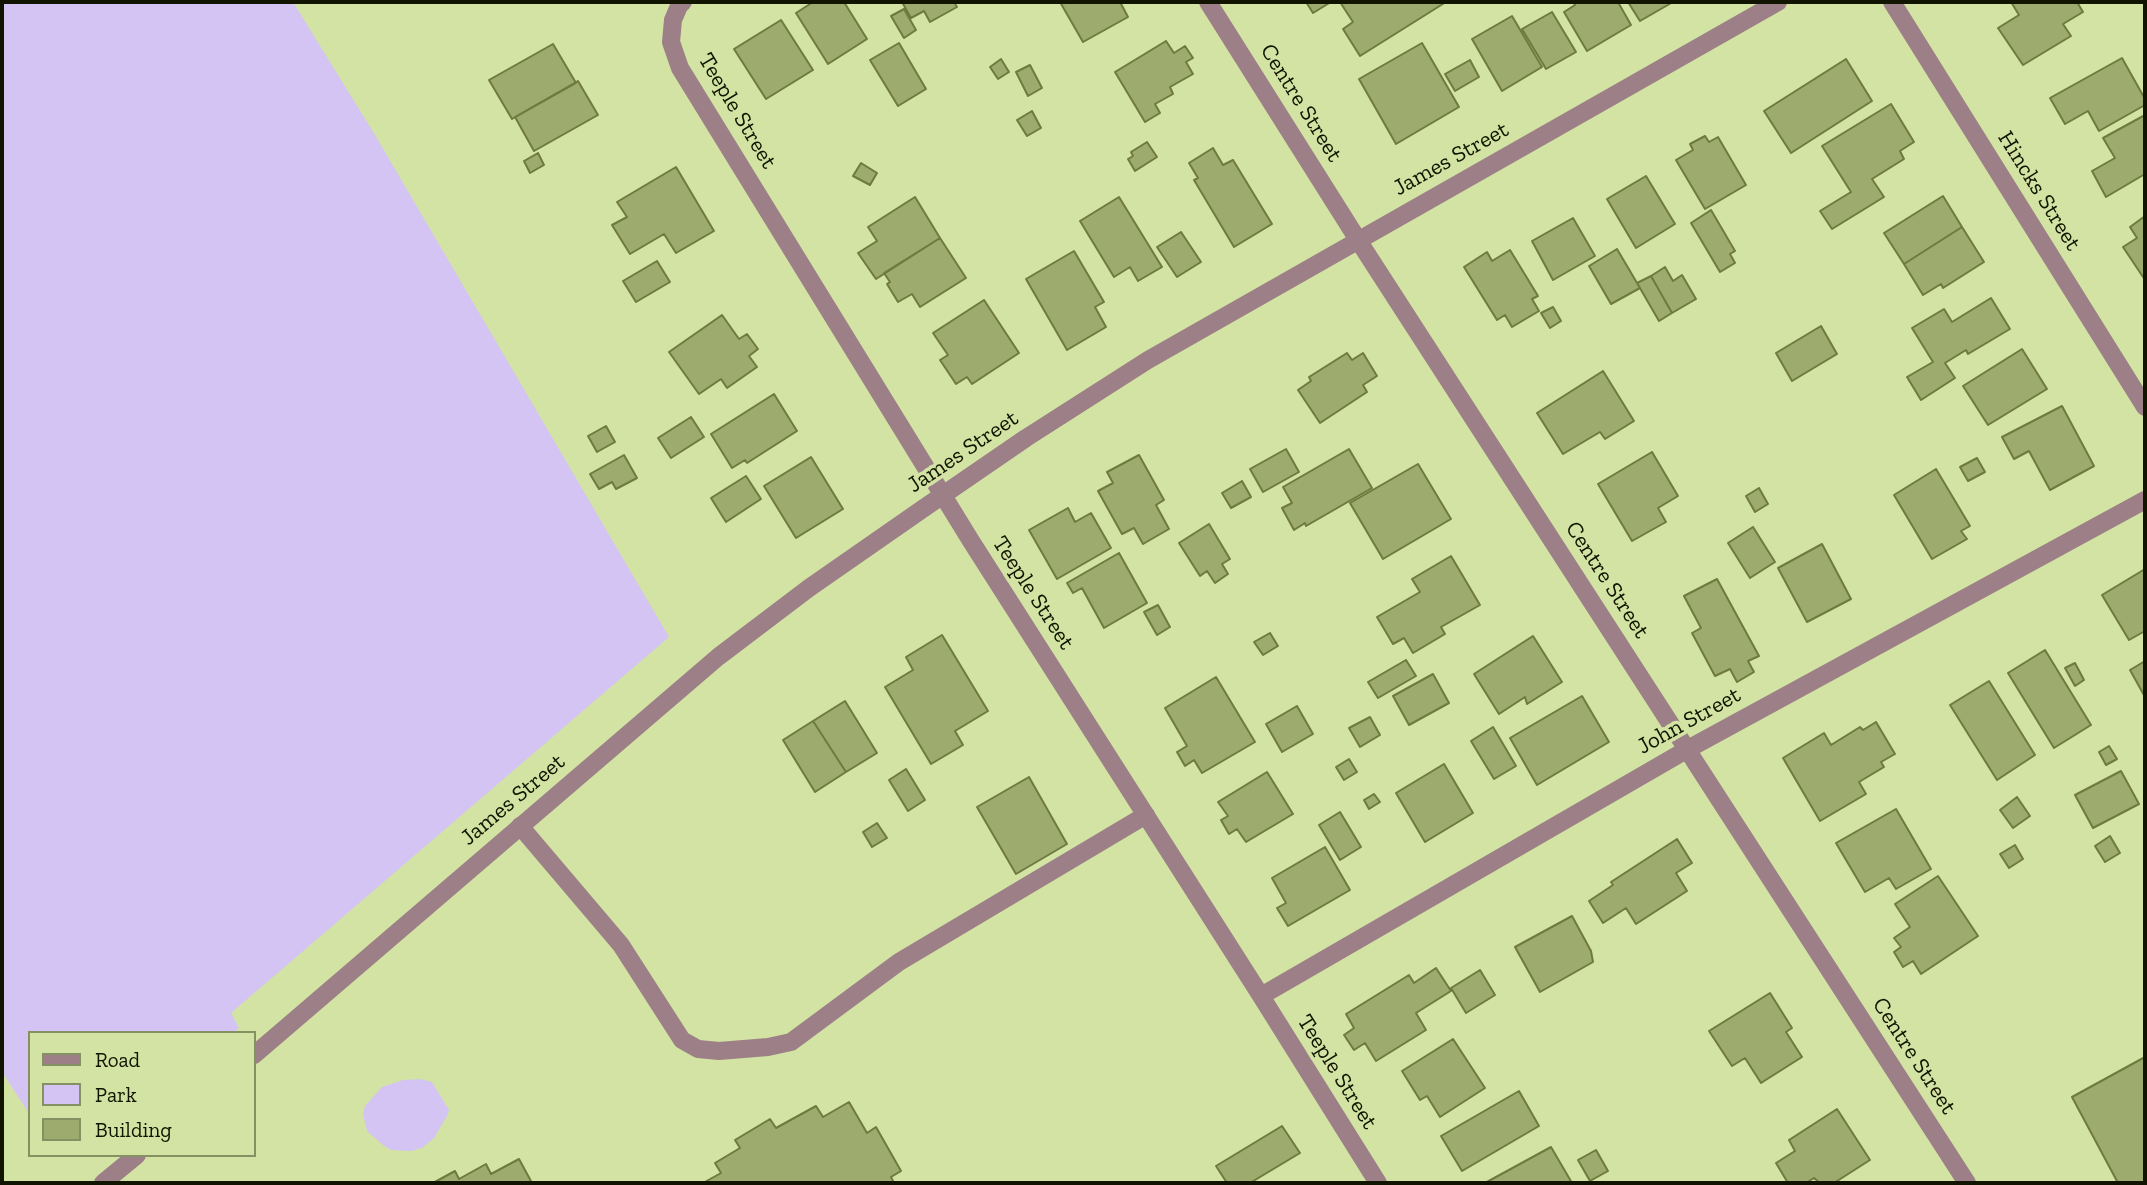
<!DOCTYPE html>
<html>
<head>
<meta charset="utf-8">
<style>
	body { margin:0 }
	#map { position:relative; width:2147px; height:1185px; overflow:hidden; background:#d3e3a3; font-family:"Zilla Slab",serif }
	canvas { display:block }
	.frame { position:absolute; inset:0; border:4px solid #111500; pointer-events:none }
	.legend { position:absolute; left:28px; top:1031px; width:228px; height:126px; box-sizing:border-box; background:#d3e3a3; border:2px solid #859162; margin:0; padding:9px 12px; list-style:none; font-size:21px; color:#111500 }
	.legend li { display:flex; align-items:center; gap:14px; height:35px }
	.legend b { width:35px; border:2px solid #859162 }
</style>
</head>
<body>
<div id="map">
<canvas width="2147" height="1185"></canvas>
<div class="frame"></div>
<ul class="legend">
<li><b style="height:9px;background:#9c7f87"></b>Road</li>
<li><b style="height:19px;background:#d3c4f3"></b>Park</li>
<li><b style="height:19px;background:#9dab6e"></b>Building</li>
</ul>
</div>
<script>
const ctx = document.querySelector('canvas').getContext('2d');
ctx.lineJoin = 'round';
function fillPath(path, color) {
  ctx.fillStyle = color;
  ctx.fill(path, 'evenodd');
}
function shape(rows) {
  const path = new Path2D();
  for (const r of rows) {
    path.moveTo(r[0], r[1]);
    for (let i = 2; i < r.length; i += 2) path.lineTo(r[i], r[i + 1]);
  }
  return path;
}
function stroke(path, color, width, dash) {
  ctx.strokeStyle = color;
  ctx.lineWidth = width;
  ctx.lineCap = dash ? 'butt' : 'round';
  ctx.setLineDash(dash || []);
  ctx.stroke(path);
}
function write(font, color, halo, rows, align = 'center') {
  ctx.font = font + ' "Zilla Slab",serif';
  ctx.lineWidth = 7;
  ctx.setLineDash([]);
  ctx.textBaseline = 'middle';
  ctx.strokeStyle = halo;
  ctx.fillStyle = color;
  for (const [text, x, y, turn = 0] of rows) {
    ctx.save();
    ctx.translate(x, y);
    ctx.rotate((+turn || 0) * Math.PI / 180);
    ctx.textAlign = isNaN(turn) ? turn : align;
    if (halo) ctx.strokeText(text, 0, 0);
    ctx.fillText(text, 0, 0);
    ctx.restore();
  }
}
fillPath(shape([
	[2,2,293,2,375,135,669,637,231,1013,239,1028,232,1033,30,1033,30,1115,2,1072],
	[420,1079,432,1082,449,1110,447,1116,434,1138,422,1148,411,1151,391,1150,383,1145,367,1131,363,1114,365,1106,382,1087,403,1080]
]), '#d3c4f3');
const building = shape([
	[813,2,844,2,867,39,828,64,796,13,813,2],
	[902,2,954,2,957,7,930,22,924,11,911,18,902,2],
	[1060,2,1120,2,1128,17,1083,42,1060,2],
	[1306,2,1331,2,1313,13,1306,2],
	[1340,2,1446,2,1360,56,1343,29,1353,22,1340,2],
	[1574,2,1618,2,1631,25,1587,51,1564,12,1575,5,1574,2],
	[1628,2,1673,2,1640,21,1628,2],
	[2011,2,2077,2,2083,12,2063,24,2071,36,2023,65,1998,28,2019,15,2011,2],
	[904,9,916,30,904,38,891,16,904,9],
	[1552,12,1576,52,1546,69,1522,29,1552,12],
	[1512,16,1542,67,1502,91,1472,39,1512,16],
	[781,20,813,70,766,99,734,49,781,20],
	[1166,41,1174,53,1185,46,1193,58,1186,62,1193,74,1170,87,1173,94,1155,104,1160,113,1145,122,1115,72,1166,41],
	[899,43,926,89,898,106,870,60,899,43],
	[1422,43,1459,107,1396,144,1359,79,1422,43],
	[553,44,576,83,512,119,489,80,553,44],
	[2122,58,2145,99,2145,105,2099,131,2088,111,2065,124,2050,98,2122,58],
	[1001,59,1009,72,998,79,990,67,1001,59],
	[1846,59,1872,101,1791,153,1764,111,1846,59],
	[1470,60,1479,77,1455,91,1445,74,1470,60],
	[1030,65,1042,88,1028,96,1016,72,1030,65],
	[578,81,598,115,534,151,515,117,578,81],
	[1891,104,1914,142,1900,151,1904,159,1872,179,1884,197,1832,229,1820,211,1851,192,1822,146,1891,104],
	[1032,111,1041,128,1027,136,1017,120,1032,111],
	[2145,115,2145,174,2106,197,2092,171,2115,158,2103,138,2145,115],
	[1705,136,1709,142,1718,137,1746,185,1705,209,1676,160,1693,150,1690,144,1705,136],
	[1147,142,1157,157,1135,171,1128,159,1133,156,1131,152,1147,142],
	[1213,148,1223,165,1233,160,1272,224,1234,247,1194,180,1198,178,1189,163,1213,148],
	[538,153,544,165,530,173,524,161,538,153],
	[861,163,877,173,870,185,853,176,861,163],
	[676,167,714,231,676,253,664,234,630,254,612,225,627,217,617,202,676,167],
	[1646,176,1675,224,1636,248,1607,199,1646,176],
	[1943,196,1962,227,1904,264,1884,233,1943,196],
	[915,197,940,238,876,279,858,253,877,241,868,227,915,197],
	[1119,197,1162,267,1138,281,1130,267,1114,277,1080,221,1119,197],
	[1711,210,1735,251,1730,254,1735,263,1720,272,1691,223,1711,210],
	[2145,216,2145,280,2123,247,2137,238,2130,227,2145,216],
	[1573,218,1595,256,1553,280,1532,241,1573,218],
	[1962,227,1984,262,1943,288,1941,284,1923,295,1904,264,1962,227],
	[1181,232,1201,262,1177,277,1157,247,1181,232],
	[940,238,966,278,920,307,912,294,898,302,887,284,890,282,884,273,940,238],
	[1617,249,1640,288,1611,304,1589,266,1617,249],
	[1510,250,1538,296,1532,299,1539,311,1512,327,1505,315,1497,320,1464,267,1487,252,1492,261,1510,250],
	[1074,251,1104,302,1095,307,1106,327,1067,350,1026,279,1074,251],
	[657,261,670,282,636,302,623,281,657,261],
	[1665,267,1673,281,1682,275,1696,299,1672,313,1651,276,1665,267],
	[1651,276,1672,313,1659,321,1637,283,1651,276],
	[1991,298,2010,329,1968,354,1966,350,1945,363,1955,378,1921,400,1907,377,1933,362,1912,328,1944,309,1952,322,1991,298],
	[984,300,1019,353,972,384,967,377,956,384,940,360,948,355,933,333,984,300],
	[1553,307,1561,321,1550,328,1541,313,1553,307],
	[722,315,739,339,747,334,758,349,749,356,757,367,727,388,721,379,699,394,669,352,722,315],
	[1821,326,1837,354,1792,381,1776,353,1821,326],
	[2022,349,2047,389,1988,425,1963,386,2022,349],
	[1347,353,1352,360,1363,353,1377,376,1363,385,1367,392,1320,423,1298,390,1311,381,1309,377,1347,353],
	[1603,371,1634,421,1605,439,1600,432,1563,454,1537,413,1603,371],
	[774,394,797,431,747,463,745,460,732,468,711,434,774,394],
	[2062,406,2094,466,2050,490,2029,451,2014,459,2002,437,2062,406],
	[691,417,704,437,671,458,658,438,691,417],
	[606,426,615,442,597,452,588,436,606,426],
	[1286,449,1299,472,1263,492,1250,469,1286,449],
	[1349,449,1372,488,1306,526,1305,523,1294,530,1282,508,1292,503,1283,487,1349,449],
	[1652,452,1678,496,1658,508,1666,522,1632,541,1598,484,1652,452],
	[624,455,637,478,616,489,612,482,599,489,590,474,624,455],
	[1139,455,1164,500,1156,505,1169,529,1143,544,1134,528,1122,534,1098,491,1113,483,1107,472,1139,455],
	[811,457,843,509,796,538,764,486,811,457],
	[1977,458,1985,472,1968,481,1960,467,1977,458],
	[1418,464,1451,519,1383,559,1350,503,1418,464],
	[1936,469,1970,526,1961,531,1967,539,1932,559,1894,495,1936,469],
	[746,476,761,499,726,522,711,498,746,476],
	[1242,481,1251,497,1231,508,1222,493,1242,481],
	[1759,488,1768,504,1755,512,1746,496,1759,488],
	[1068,508,1075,522,1091,513,1111,548,1057,579,1029,530,1068,508],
	[1209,524,1230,559,1222,564,1228,574,1215,583,1207,571,1200,576,1179,543,1209,524],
	[1753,527,1775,562,1750,578,1728,543,1753,527],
	[1822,544,1851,599,1807,622,1778,568,1822,544],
	[1119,553,1147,603,1104,628,1082,588,1073,593,1067,583,1119,553],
	[1451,556,1480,605,1441,627,1445,634,1413,653,1404,638,1393,644,1377,617,1420,592,1412,579,1451,556],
	[2145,569,2145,631,2129,640,2102,595,2145,569],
	[1717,579,1759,656,1748,661,1754,672,1737,682,1730,669,1715,676,1692,633,1701,628,1684,596,1717,579],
	[1158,605,1170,627,1157,635,1144,612,1158,605],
	[1270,633,1278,646,1263,655,1254,642,1270,633],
	[942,635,988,711,955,731,963,745,931,764,885,687,913,670,906,657,942,635],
	[1533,636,1562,682,1527,704,1525,697,1499,714,1474,674,1533,636],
	[2045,650,2091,725,2054,748,2008,673,2045,650],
	[1406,660,1416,676,1378,698,1368,682,1406,660],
	[2145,661,2145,697,2130,670,2145,661],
	[2075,663,2084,680,2075,686,2065,668,2075,663],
	[1433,674,1449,703,1409,725,1393,696,1433,674],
	[1216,677,1255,742,1202,773,1194,760,1185,766,1177,752,1187,746,1165,708,1216,677],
	[1989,681,2035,755,1997,780,1950,705,1989,681],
	[1582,696,1609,742,1537,785,1510,738,1582,696],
	[845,701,877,753,846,772,813,721,845,701],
	[1297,706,1313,734,1282,752,1266,724,1297,706],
	[1370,717,1380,735,1360,747,1349,728,1370,717],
	[813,721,846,772,815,792,783,740,813,721],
	[1876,722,1895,754,1881,762,1884,767,1859,782,1866,794,1820,821,1783,758,1824,733,1831,745,1860,727,1863,730,1876,722],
	[1493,727,1516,766,1494,779,1471,741,1493,727],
	[2109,746,2117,759,2106,765,2099,752,2109,746],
	[1349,759,1357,772,1344,780,1336,767,1349,759],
	[1444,764,1473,813,1425,842,1396,793,1444,764],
	[906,769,925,800,908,811,889,780,906,769],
	[2121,771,2139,804,2093,828,2075,795,2121,771],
	[1267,772,1293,814,1246,842,1237,829,1229,834,1221,820,1228,816,1218,802,1267,772],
	[1029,777,1067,844,1016,874,977,807,1029,777],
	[1374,794,1380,802,1369,809,1364,800,1374,794],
	[2017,797,2030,816,2013,828,2000,810,2017,797],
	[1896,809,1931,869,1896,889,1889,878,1865,892,1836,843,1896,809],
	[1340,812,1361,847,1340,860,1319,825,1340,812],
	[877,823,887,838,872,847,863,832,877,823],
	[2110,836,2120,853,2105,862,2095,846,2110,836],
	[1677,839,1692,863,1676,873,1687,891,1636,924,1626,908,1603,923,1589,901,1613,885,1611,882,1677,839],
	[2015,845,2023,859,2009,868,2000,854,2015,845],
	[1325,847,1350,890,1288,926,1277,908,1286,903,1272,878,1325,847],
	[1938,876,1978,936,1921,974,1913,961,1903,967,1894,952,1901,947,1894,938,1910,927,1895,904,1938,876],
	[1572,916,1591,951,1593,962,1540,992,1515,947,1572,916],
	[1436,968,1451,991,1416,1013,1426,1030,1376,1061,1365,1043,1354,1050,1344,1035,1354,1028,1346,1014,1409,975,1414,983,1436,968],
	[1480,970,1495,995,1466,1013,1451,988,1480,970],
	[1770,993,1792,1028,1786,1032,1802,1057,1761,1083,1745,1058,1732,1066,1709,1031,1770,993],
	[1453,1039,1485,1088,1440,1117,1427,1096,1420,1100,1402,1071,1453,1039],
	[2145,1057,2145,1183,2118,1183,2072,1097,2145,1057],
	[1519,1091,1539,1126,1462,1171,1441,1136,1519,1091],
	[849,1102,867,1133,876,1127,901,1171,891,1177,894,1183,703,1183,721,1173,715,1163,740,1148,735,1140,770,1119,776,1128,816,1106,823,1117,849,1102],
	[1837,1109,1870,1160,1834,1183,1820,1183,1814,1178,1806,1183,1788,1183,1776,1163,1795,1151,1789,1140,1837,1109],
	[1282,1126,1300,1153,1250,1183,1227,1183,1216,1166,1282,1126],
	[1551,1147,1572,1183,1485,1183,1551,1147],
	[1596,1150,1608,1171,1590,1181,1578,1160,1596,1150],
	[519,1159,532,1183,433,1183,455,1171,459,1179,486,1164,491,1174,519,1159]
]);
fillPath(building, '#9dab6e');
stroke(building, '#6e7a3e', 2);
stroke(shape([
	[520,826,621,945,682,1040,698,1049,719,1051,768,1047,791,1042,899,962,1146,815]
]), '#9c7f87', 18);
stroke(shape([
	[683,2,679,6,673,20,671,42,680,68,971,541,1261,996,1378,1183],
	[1208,2,1358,240,1967,1183],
	[1892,2,2145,407],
	[1261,996,1688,749,2145,500]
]), '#9c7f87', 18);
stroke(shape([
	[254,1055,718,657,809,588,924,508,1026,438,1148,360,1778,2],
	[103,1183,137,1155]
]), '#9c7f87', 18);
write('23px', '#111500', '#d3e3a3', [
	["Centre Street",1301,103,58],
	["Teeple Street",737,111,59],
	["James Street",1451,159,-29],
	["Hincks Street",2039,191,58],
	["James Street",963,452,-34],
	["Centre Street",1607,580,57],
	["Teeple Street",1033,593,57],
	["John Street",1689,721,-29],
	["James Street",513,800,-40],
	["Centre Street",1914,1056,57],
	["Teeple Street",1337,1072,58]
]);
</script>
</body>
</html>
